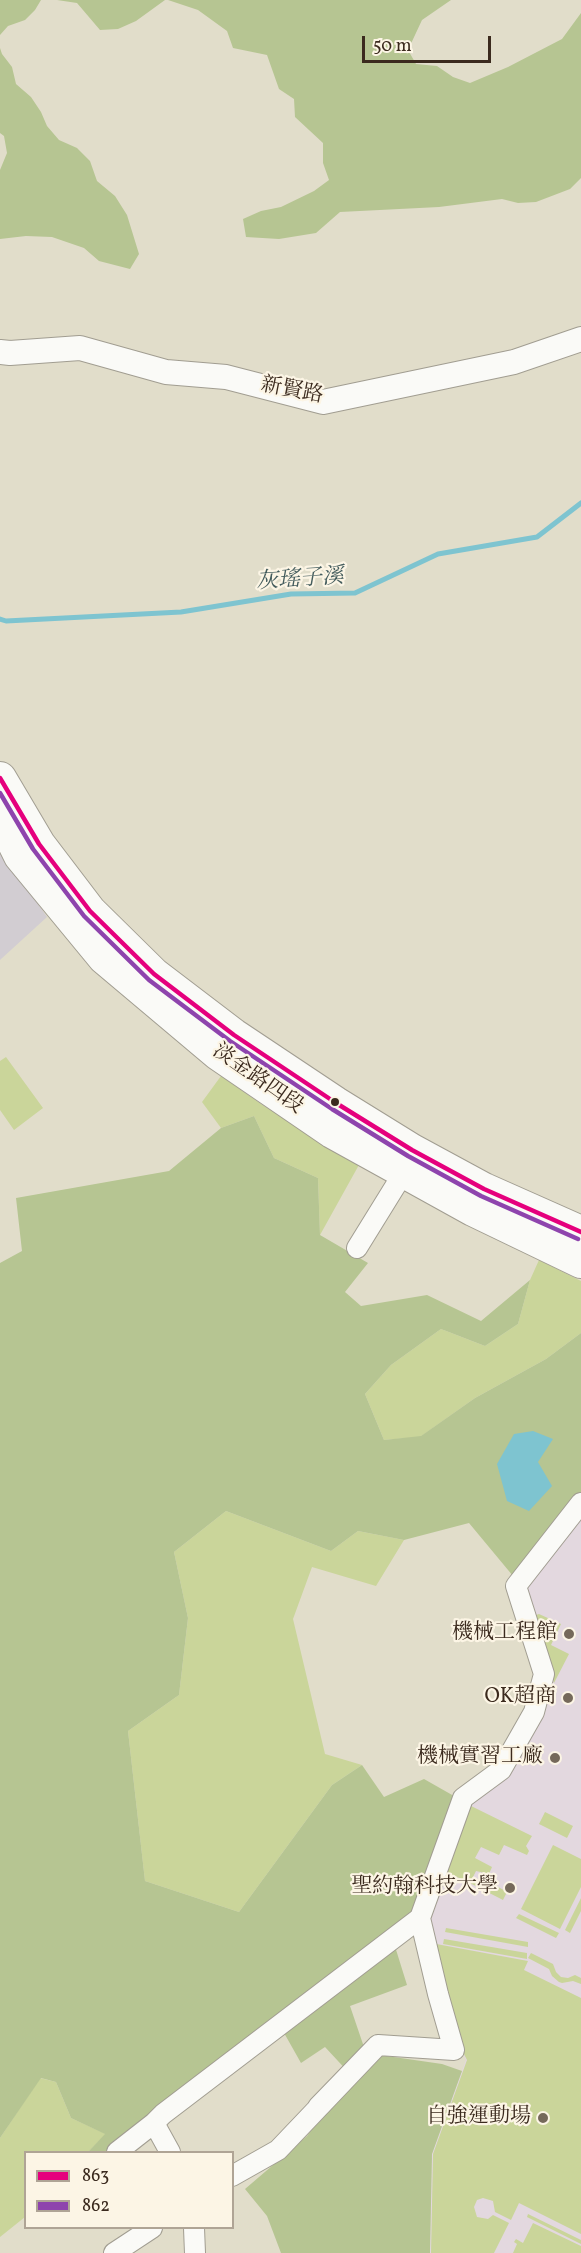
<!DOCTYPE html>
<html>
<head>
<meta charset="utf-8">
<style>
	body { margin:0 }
	#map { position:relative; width:581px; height:2253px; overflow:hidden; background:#e1ddca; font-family:Vollkorn,serif }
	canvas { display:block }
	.legend { position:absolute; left:24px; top:2151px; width:210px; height:78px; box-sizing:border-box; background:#fcf5e5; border:2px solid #afa495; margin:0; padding:8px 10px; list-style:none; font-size:18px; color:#3b2a1e }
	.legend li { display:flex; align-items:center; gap:12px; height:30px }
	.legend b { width:30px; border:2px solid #afa495 }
	.scale { position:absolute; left:362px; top:36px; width:129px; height:27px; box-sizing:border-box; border:3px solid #3b2a1e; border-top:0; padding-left:8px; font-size:18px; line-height:21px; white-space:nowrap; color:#3b2a1e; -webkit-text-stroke:4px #fcf5e5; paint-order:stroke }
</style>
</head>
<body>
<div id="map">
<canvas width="581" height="2253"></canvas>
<ul class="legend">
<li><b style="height:8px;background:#e5007d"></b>863</li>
<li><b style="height:8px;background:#8e44ad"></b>862</li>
</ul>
<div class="scale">50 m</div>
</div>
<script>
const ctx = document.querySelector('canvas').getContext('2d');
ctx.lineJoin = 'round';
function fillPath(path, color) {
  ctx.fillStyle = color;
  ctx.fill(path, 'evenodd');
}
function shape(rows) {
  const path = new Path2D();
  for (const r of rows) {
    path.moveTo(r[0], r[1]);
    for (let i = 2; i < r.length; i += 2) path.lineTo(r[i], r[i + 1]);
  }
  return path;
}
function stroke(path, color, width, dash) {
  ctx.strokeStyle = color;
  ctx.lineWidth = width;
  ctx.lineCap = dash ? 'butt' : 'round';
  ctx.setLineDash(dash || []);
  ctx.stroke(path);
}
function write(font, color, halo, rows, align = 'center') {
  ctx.font = font + ' Vollkorn,"Noto Serif TC",serif';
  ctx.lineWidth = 4.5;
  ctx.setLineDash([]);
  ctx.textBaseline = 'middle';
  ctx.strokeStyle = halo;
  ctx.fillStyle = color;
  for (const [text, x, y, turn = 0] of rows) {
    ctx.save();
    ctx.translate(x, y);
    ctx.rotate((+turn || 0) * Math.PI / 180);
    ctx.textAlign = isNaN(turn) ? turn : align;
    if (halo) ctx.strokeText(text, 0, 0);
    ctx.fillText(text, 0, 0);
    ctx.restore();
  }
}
fillPath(shape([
	[581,1504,581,2253,430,2253,432,2154,466,2060,453,2034,426,1922,468,1804,544,1709,518,1582]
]), '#e3d8df');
fillPath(shape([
	[0,848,47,917,0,960]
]), '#d2cdd2');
fillPath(shape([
	[6,1057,43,1108,14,1130,0,1110,0,1061],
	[221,1076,264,1106,360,1163,320,1235,318,1178,274,1158,254,1116,221,1128,202,1102],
	[539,1260,581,1281,581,1333,546,1359,475,1398,420,1437,384,1440,365,1394,391,1365,441,1329,485,1346,518,1324,530,1280],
	[226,1511,331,1551,358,1531,404,1540,376,1586,312,1567,293,1619,325,1754,362,1765,332,1785,239,1912,145,1881,128,1731,179,1695,188,1618,174,1552],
	[539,1614,561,1624,551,1645,569,1654,554,1683,536,1615],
	[469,1805,532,1836,526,1846,529,1851,527,1855,504,1845,499,1855,481,1847,475,1858,492,1867,489,1874,476,1871,473,1877,479,1880,481,1877,507,1892,503,1900,462,1879,446,1873],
	[545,1812,573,1826,567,1838,539,1824],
	[553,1845,581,1859,581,1887,560,1929,521,1909],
	[581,1898,581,1911,570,1933,565,1930],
	[519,1914,559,1933,556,1938,516,1918],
	[446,1928,528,1942,528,1947,445,1932],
	[444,1939,527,1953,527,1959,443,1944],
	[431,1943,528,1961,524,1970,581,1998,581,2234,519,2203,511,2220,495,2212,493,2201,483,2198,477,2200,474,2207,477,2217,488,2219,493,2215,509,2223,494,2253,431,2253,433,2154,467,2060,453,2033],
	[531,1953,553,1964,556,1972,561,1977,568,1978,575,1975,581,1978,581,1984,573,1981,562,1983,559,1982,552,1976,549,1969,528,1958],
	[40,2078,56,2082,71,2118,106,2134,88,2152,26,2152,25,2217,0,2237,0,2138],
	[528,2214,581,2240,581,2244,527,2217],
	[533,2223,581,2246,581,2253,513,2253,517,2244,514,2242,516,2239,523,2243]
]), '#cad59a');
fillPath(shape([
	[0,0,41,0,35,10,25,20,8,26,0,35],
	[57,0,165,0,136,21,118,29,100,30,77,3],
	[168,0,451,0,422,20,408,50,416,64,437,66,453,77,470,83,508,67,562,39,581,13,581,178,570,189,536,202,518,203,502,199,439,207,340,212,316,233,279,239,246,237,243,219,261,211,281,207,314,191,329,180,323,163,323,143,295,117,294,99,279,89,267,55,233,48,227,31,198,10],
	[0,48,2,54,12,67,16,84,31,97,41,112,47,126,59,140,77,148,90,161,97,181,115,196,127,215,139,254,130,269,99,261,84,248,52,237,26,236,0,239,0,170,7,153,4,136,0,133],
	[254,1116,274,1158,318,1178,320,1235,368,1263,345,1292,361,1306,427,1295,481,1321,530,1280,518,1324,485,1346,441,1329,391,1365,365,1394,384,1440,421,1436,475,1398,546,1359,581,1333,581,1504,518,1582,469,1523,404,1540,358,1531,331,1551,226,1511,174,1552,188,1618,179,1695,128,1731,145,1881,239,1912,332,1785,362,1765,384,1797,424,1779,468,1804,453,1854,393,1940,407,1985,350,2006,366,2053,442,2064,462,2071,432,2154,430,2253,281,2253,267,2216,245,2189,307,2136,351,2075,325,2047,301,2063,279,2024,113,2152,88,2152,105,2134,71,2118,56,2082,41,2078,0,2138,0,1263,22,1251,16,1198,169,1171,221,1128]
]), '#b6c592');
fillPath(shape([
	[533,1431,553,1439,538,1462,552,1486,529,1511,507,1501,497,1464,514,1434]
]), '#7ec4d0');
stroke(shape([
	[0,619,6,621,181,612,291,594,355,593,438,554,537,537,581,503]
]), '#7ec4d0', 5);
const minor = shape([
	[357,1248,404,1172],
	[378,2045,454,2050,438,1994,420,1918],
	[117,2152,154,2123],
	[170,2152,154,2123,163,2114,420,1918,463,1798,501,1770,534,1712,544,1674,516,1586,581,1503],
	[232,2176,278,2150,378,2045,318,2107],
	[194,2228,195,2253],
	[114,2253,152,2228]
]);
const tertiary = shape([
	[0,352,10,353,80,348,166,372,226,377,323,402,514,362,581,339]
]);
const primary = shape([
	[0,778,39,844,90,911,154,974,234,1035,336,1103,412,1150,484,1189,581,1232],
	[0,816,20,856,104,958,218,1054,332,1132,473,1210,581,1262]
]);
stroke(minor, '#a19d91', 22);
stroke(tertiary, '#a19d91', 26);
stroke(primary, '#a19d91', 34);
stroke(minor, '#fafaf7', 20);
stroke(tertiary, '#fafaf7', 24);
stroke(primary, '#fafaf7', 32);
stroke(shape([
	[0,778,39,844,90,911,154,974,234,1035,336,1103,412,1150,484,1189,581,1232]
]), '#e5007d', 4.5);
stroke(shape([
	[0,793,33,849,84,916,149,980,230,1041,332,1109,408,1156,481,1196,578,1239]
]), '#8e44ad', 4.5);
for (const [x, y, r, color] of [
	[335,1102,5,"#3b2a1e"],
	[569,1634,6,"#75695a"],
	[568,1698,6,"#75695a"],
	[555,1758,6,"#75695a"],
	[510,1888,6,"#75695a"],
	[543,2118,6,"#75695a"]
]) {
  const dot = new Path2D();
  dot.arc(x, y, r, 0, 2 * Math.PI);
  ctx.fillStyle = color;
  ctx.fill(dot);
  stroke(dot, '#fcf5e5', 2);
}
write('21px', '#3b2a1e', '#fcf5e5', [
	["新賢路",292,392,11],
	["淡金路四段",257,1080,35]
]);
write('21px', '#3b2a1e', '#fcf5e5', [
	["機械工程館",557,1634],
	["OK超商",556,1698],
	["機械實習工廠",543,1758],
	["聖約翰科技大學",498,1888],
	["自強運動場",531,2118]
], 'right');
write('italic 22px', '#445c5d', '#fcf5e5', [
	["灰瑤子溪",300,581,-4]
]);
</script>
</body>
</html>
